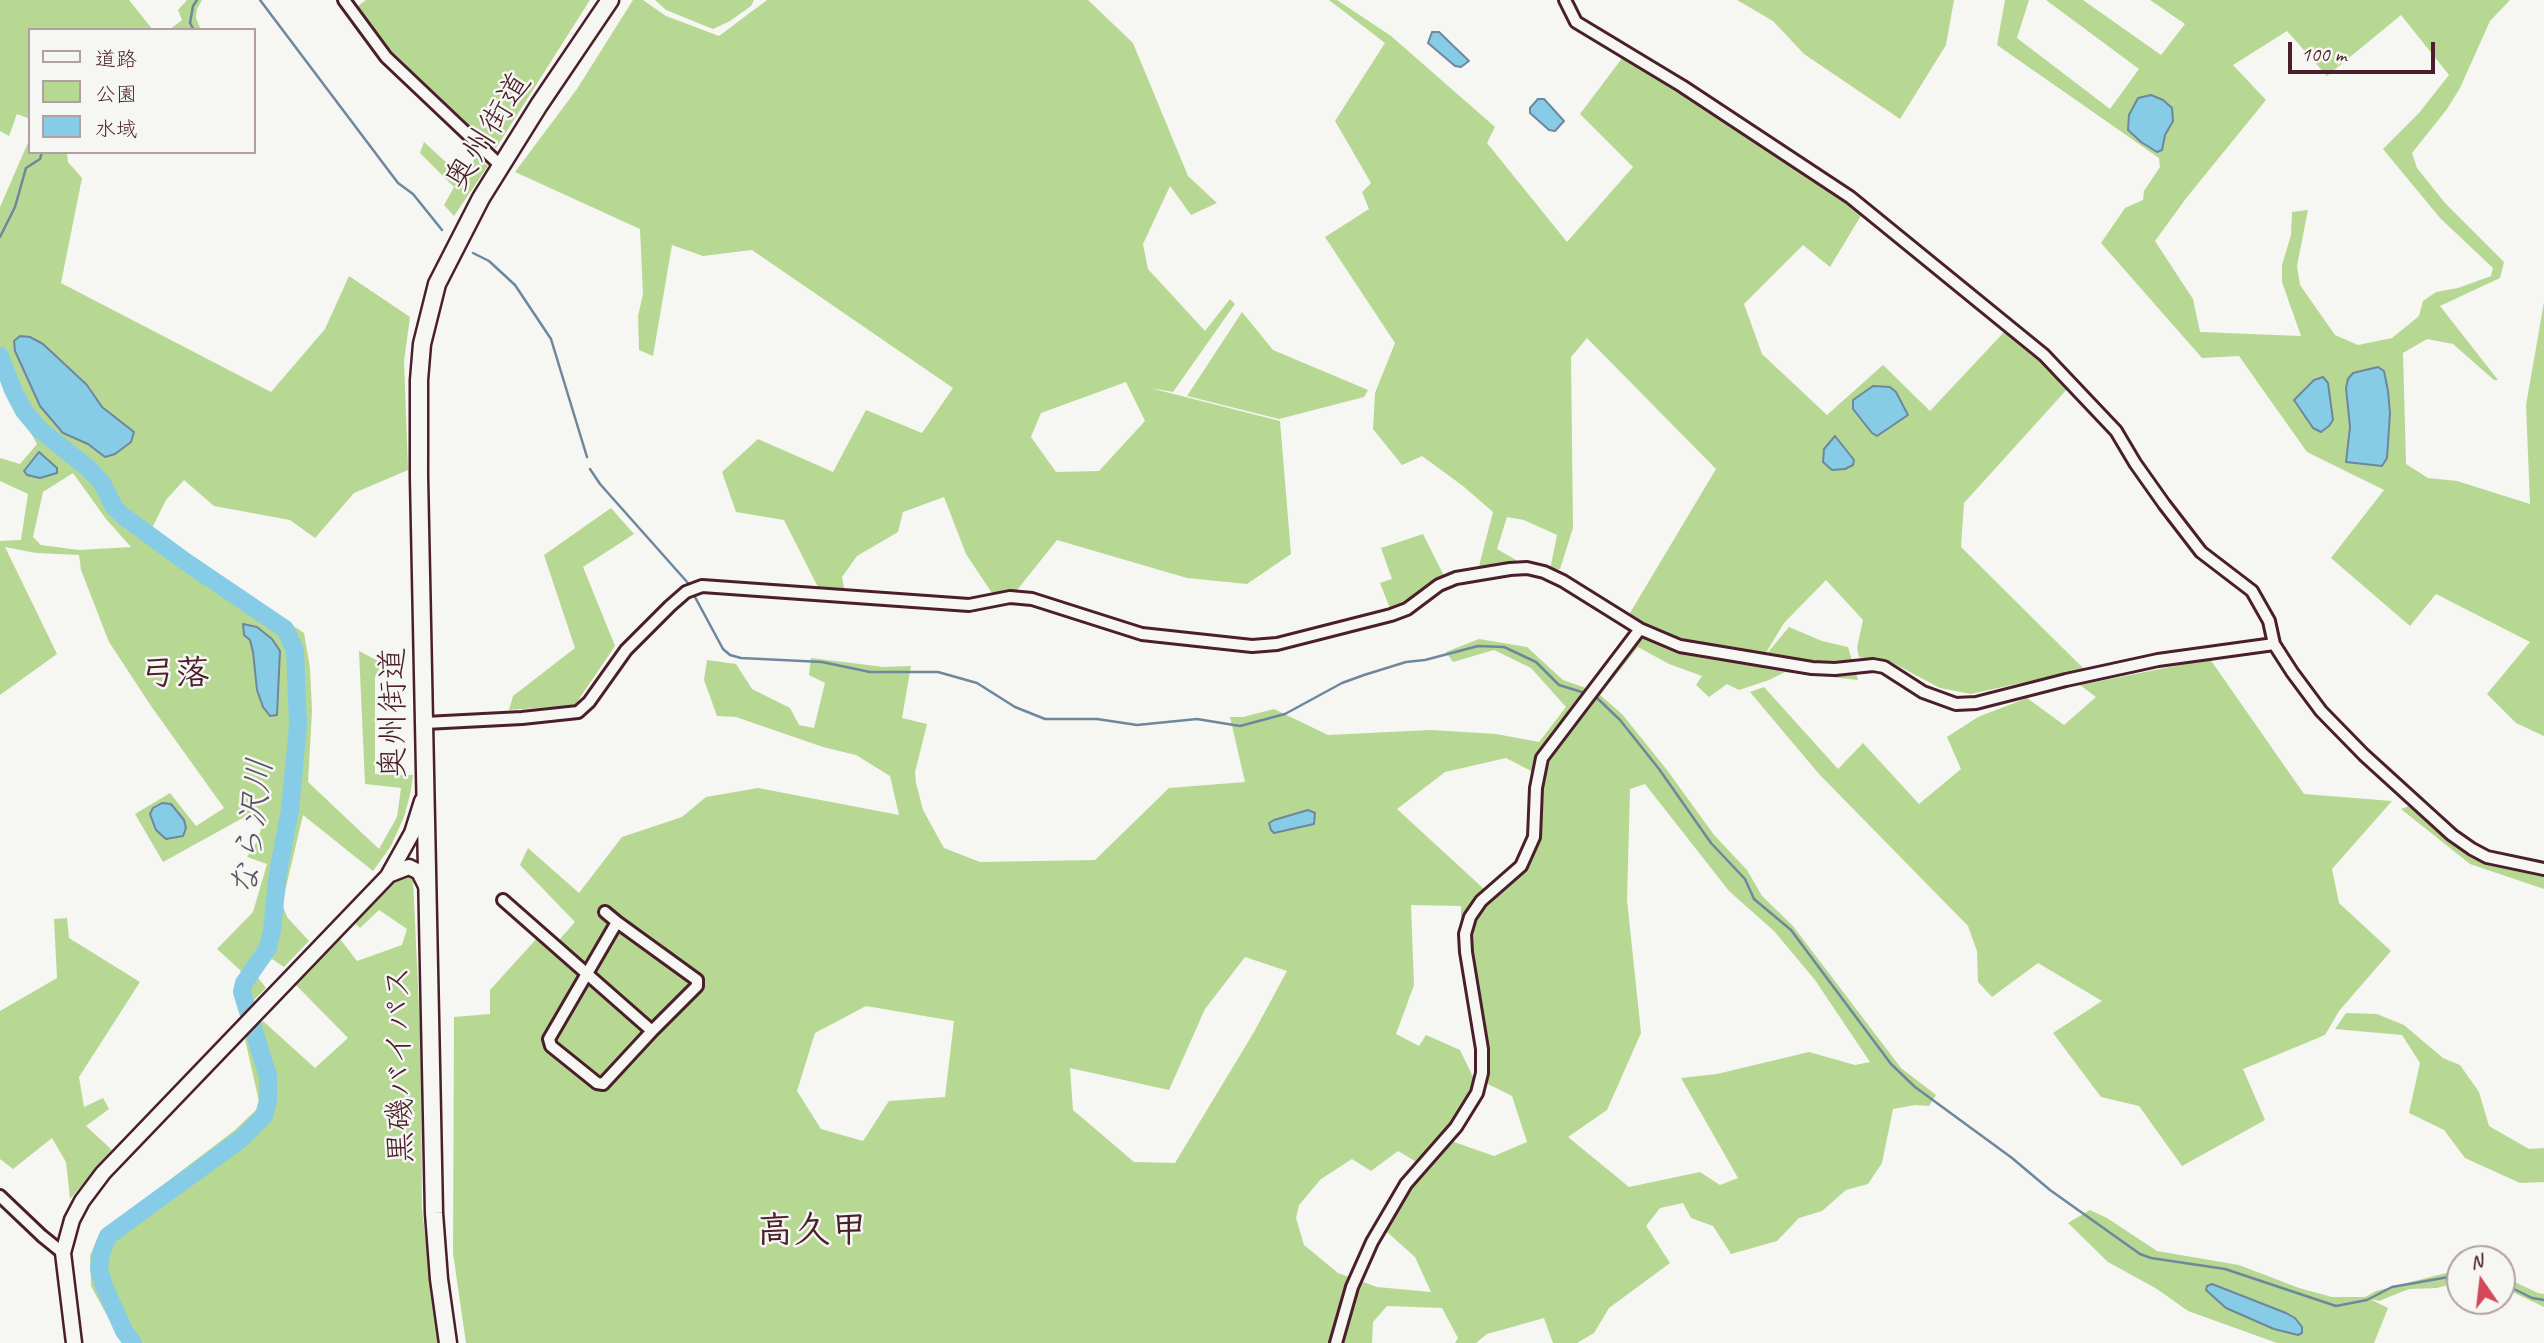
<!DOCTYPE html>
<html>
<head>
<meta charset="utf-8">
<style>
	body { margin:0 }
	#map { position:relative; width:2544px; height:1343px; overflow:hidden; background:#f6f6f2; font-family:Caveat,"Klee One",sans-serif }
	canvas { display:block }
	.legend { position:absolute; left:28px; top:28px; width:228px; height:126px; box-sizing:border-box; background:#f6f6f2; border:2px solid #b1a0a2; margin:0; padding:9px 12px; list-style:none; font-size:21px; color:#4a1f2b }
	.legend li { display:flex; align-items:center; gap:14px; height:35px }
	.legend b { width:35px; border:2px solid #b1a0a2 }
	.north { position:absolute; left:2446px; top:1245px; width:70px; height:70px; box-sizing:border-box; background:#f6f6f2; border:2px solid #b1a0a2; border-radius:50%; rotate:346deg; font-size:19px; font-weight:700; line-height:28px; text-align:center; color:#4a1f2b }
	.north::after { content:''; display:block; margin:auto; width:24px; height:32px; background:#d1495b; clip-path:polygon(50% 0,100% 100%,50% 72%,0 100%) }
	.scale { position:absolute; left:2288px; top:42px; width:147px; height:32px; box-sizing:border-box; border:4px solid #4a1f2b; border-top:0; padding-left:9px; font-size:21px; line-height:24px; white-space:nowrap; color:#4a1f2b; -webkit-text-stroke:5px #f6f6f2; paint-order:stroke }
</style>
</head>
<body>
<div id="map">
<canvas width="2544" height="1343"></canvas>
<ul class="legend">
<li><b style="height:9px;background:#f6f6f2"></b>道路</li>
<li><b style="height:19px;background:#b7d892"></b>公園</li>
<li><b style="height:19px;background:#86cce7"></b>水域</li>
</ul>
<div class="north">N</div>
<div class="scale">100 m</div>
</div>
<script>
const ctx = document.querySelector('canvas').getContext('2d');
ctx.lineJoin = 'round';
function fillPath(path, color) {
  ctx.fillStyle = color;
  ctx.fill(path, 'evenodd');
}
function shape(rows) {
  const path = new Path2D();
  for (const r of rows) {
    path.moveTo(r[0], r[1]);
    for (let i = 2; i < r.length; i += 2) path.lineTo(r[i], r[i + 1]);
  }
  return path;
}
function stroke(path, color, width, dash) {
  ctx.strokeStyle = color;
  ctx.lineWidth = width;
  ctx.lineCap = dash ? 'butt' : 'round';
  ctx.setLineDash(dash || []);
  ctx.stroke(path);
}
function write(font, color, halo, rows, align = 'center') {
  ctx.font = font + ' Caveat,"Klee One",sans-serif';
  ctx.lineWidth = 5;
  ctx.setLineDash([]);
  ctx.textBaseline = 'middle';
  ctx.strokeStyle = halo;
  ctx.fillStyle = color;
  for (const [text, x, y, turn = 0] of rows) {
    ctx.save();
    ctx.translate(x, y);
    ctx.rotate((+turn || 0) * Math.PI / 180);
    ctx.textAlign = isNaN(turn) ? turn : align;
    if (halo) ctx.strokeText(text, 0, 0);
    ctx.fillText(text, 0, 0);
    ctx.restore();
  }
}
fillPath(shape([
	[0,0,129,0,153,30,30,30,30,119,17,114,9,136,0,131],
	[187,0,202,0,197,9,196,18,201,30,169,30,182,20,178,10],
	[366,0,590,0,496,148,447,112,380,44,354,9],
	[633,0,643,0,666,16,719,36,767,0,1088,0,1133,43,1188,176,1217,203,1191,215,1170,186,1143,244,1148,269,1205,331,1230,299,1235,304,1173,392,1150,388,1280,421,1291,554,1247,584,1187,578,1057,540,1017,590,992,593,966,554,944,497,903,512,898,532,857,556,842,577,845,593,820,591,784,520,736,512,722,472,758,439,833,472,866,410,922,433,953,388,752,250,703,256,672,245,653,356,639,350,638,316,643,294,640,229,515,172,577,89],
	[1126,382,1145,421,1099,471,1056,472,1031,437,1041,413],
	[655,0,754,0,751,6,730,21,713,29,666,10],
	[1329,0,1337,0,1391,36,1495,127,1487,143,1567,242,1633,167,1580,114,1623,57,1686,92,1843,196,1862,214,1830,267,1803,245,1744,304,1762,354,1827,415,1883,365,1930,411,2005,331,2040,356,2069,387,1964,503,1961,547,2084,669,1971,694,1940,688,1891,662,1859,657,1857,648,1863,620,1826,580,1784,623,1764,656,1682,643,1627,618,1716,469,1587,338,1571,357,1573,528,1560,569,1550,570,1557,535,1524,520,1507,517,1497,549,1516,560,1516,565,1478,570,1493,512,1463,486,1422,456,1402,465,1373,429,1375,393,1395,343,1325,237,1369,209,1362,192,1371,183,1335,121,1385,43],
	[1737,0,1954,0,1946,45,1900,119,1804,54,1773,21],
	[2005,0,2029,0,2017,38,2110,109,2139,69,2046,0,2083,0,2161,55,2185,24,2150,0,2510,0,2490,21,2460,88,2447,109,2412,153,2417,168,2445,203,2504,262,2500,278,2440,306,2498,380,2494,380,2453,344,2427,339,2403,353,2406,464,2428,478,2457,481,2530,504,2526,405,2544,302,2544,736,2516,723,2487,694,2530,642,2436,594,2410,626,2331,558,2384,490,2307,452,2239,356,2202,358,2101,243,2125,208,2143,200,2144,191,2160,167,2159,158,1997,45],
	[2401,15,2449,75,2419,113,2383,149,2440,218,2493,268,2491,276,2458,288,2436,292,2423,301,2419,316,2392,338,2358,345,2335,335,2300,285,2297,266,2308,210,2292,212,2291,235,2282,265,2282,282,2301,336,2200,332,2193,299,2155,241,2187,197,2266,100,2233,65,2287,31,2327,76],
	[30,138,30,152,67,152,68,162,82,178,61,283,271,392,325,329,349,276,410,317,404,361,408,470,354,493,315,538,290,520,214,506,184,480,166,500,152,528,164,540,304,633,310,668,312,711,308,782,379,849,397,817,401,788,365,784,359,651,382,663,375,677,375,774,413,775,410,795,404,817,391,846,373,871,303,815,282,904,287,917,309,941,284,967,272,959,256,975,266,988,252,1002,248,985,240,970,217,949,253,912,267,864,247,857,256,843,266,816,259,809,163,862,135,814,170,793,196,826,224,808,151,706,109,642,81,570,79,555,36,553,5,547,57,654,0,695,0,541,21,540,28,494,0,481,0,458,20,464,37,444,0,377,0,207],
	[20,336,30,337,43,345,89,386,102,407,134,432,88,444,63,433,40,406,15,351],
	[73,473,106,519,131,547,79,550,41,545,33,537,43,492],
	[424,142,460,175,477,157,488,166,454,216,444,205,454,187,420,153],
	[1242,312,1273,350,1368,390,1364,397,1279,419,1187,396],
	[611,508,634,534,583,567,615,646,575,705,509,710,513,696,575,648,544,555],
	[1423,534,1445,578,1405,605,1391,611,1380,583,1392,579,1381,548],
	[1789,627,1822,641,1848,647,1858,680,1785,672,1769,680,1739,690,1727,684,1709,697,1696,685,1702,676,1669,664,1638,647,1600,695,1622,714,1667,770,1714,835,1747,870,1762,896,1793,926,1901,1068,1936,1095,1929,1106,1915,1105,1893,1109,1882,1163,1868,1184,1846,1190,1822,1211,1799,1218,1777,1241,1731,1254,1713,1226,1691,1218,1683,1203,1660,1208,1646,1226,1670,1263,1609,1308,1594,1333,1577,1343,1553,1343,1544,1318,1487,1334,1476,1343,1455,1343,1458,1338,1442,1308,1387,1306,1373,1322,1372,1343,466,1343,453,1253,454,1017,490,1014,490,990,539,936,552,948,575,922,520,865,528,848,579,893,622,837,682,817,706,797,758,788,899,815,890,776,856,755,823,747,736,717,717,716,704,680,707,660,736,664,752,689,790,708,799,725,814,728,825,683,809,675,811,658,884,667,911,666,902,718,927,724,915,772,916,783,923,810,944,848,980,862,1095,860,1169,788,1245,782,1230,717,1243,717,1274,709,1328,735,1431,730,1496,734,1539,742,1566,707,1531,668,1494,650,1453,662,1446,652,1479,639,1527,647,1563,680,1589,689,1634,630,1682,644,1764,657],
	[1506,758,1535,773,1528,837,1515,864,1485,890,1397,809,1445,772],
	[1645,784,1729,891,1774,931,1815,980,1870,1062,1855,1065,1809,1052,1717,1074,1681,1078,1738,1178,1720,1185,1700,1172,1629,1187,1568,1137,1607,1110,1641,1033,1627,900,1630,789],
	[1411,905,1461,906,1461,932,1486,1083,1512,1096,1527,1142,1494,1156,1440,1137,1464,1110,1475,1081,1460,1050,1426,1035,1419,1046,1396,1034,1414,985],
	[1245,957,1287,971,1254,1032,1175,1163,1134,1162,1073,1110,1070,1068,1169,1090,1205,1009],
	[866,1006,954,1021,945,1097,889,1101,863,1141,821,1129,797,1091,815,1033],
	[1398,1151,1420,1164,1378,1224,1415,1257,1431,1292,1377,1287,1338,1273,1304,1245,1296,1218,1299,1205,1321,1179,1352,1159,1371,1171],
	[2210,659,2304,794,2392,801,2332,869,2339,903,2391,951,2339,1011,2325,1035,2243,1069,2265,1120,2182,1166,2139,1106,2101,1097,2053,1033,2102,1001,2038,963,1992,997,1978,982,1977,951,1968,926,1819,774,1750,692,1764,687,1838,769,1863,743,1919,804,1961,769,1947,737,1978,717,2027,698,2064,725,2096,697,2080,685],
	[2412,805,2469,854,2544,873,2544,889,2470,864,2401,809],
	[404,874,413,880,421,1048,422,1209,438,1343,122,1343,91,1286,90,1256,99,1234,235,1130,260,1106,245,1039,263,1021,315,1068,348,1038,295,984,340,939,357,961,402,945,407,929,379,910,360,928,354,922,388,885],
	[67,918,69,938,140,982,79,1077,84,1107,103,1098,109,1109,86,1126,112,1150,70,1199,66,1162,52,1138,13,1169,0,1159,0,1011,57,978,54,919],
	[2346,1013,2377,1014,2404,1025,2443,1058,2460,1065,2479,1092,2489,1126,2529,1149,2544,1148,2544,1182,2520,1183,2465,1158,2444,1130,2409,1113,2420,1063,2402,1035,2335,1029],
	[2090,1210,2107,1218,2157,1251,2239,1265,2299,1288,2332,1297,2365,1297,2376,1291,2446,1273,2460,1272,2460,1282,2437,1288,2409,1289,2379,1301,2370,1299,2388,1308,2374,1343,2277,1343,2188,1311,2157,1289,2108,1262,2068,1223],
	[2502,1276,2538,1293,2544,1294,2544,1307,2502,1287]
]), '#b7d892');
const water = shape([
	[1432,32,1439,32,1469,61,1461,67,1455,66,1428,43,1432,32],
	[2151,95,2163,100,2172,108,2173,121,2165,135,2162,150,2157,152,2141,142,2128,130,2129,115,2138,98,2151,95],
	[1538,99,1544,99,1564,121,1555,131,1549,130,1530,113,1530,108,1538,99],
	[20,336,30,337,43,344,87,385,102,407,134,432,131,442,115,454,105,457,88,444,63,433,40,406,15,351,14,341,20,336],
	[2378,367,2384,371,2388,391,2390,413,2387,458,2382,466,2346,462,2350,427,2346,388,2348,379,2353,373,2378,367],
	[2323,377,2328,383,2333,420,2329,426,2321,432,2313,428,2294,400,2314,380,2323,377],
	[1873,386,1890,387,1896,392,1908,415,1877,436,1872,433,1853,409,1853,400,1873,386],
	[1835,436,1854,460,1853,465,1845,469,1832,470,1823,462,1824,449,1835,436],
	[39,452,57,468,57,473,40,478,27,475,24,471,39,452],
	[243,624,257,627,272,639,280,651,277,715,270,716,263,707,257,690,253,652,250,640,244,635,243,624],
	[162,803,171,804,184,820,186,828,183,836,166,839,156,830,150,814,153,808,162,803],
	[1308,810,1315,813,1314,824,1274,833,1271,830,1269,823,1274,820,1308,810],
	[2212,1284,2286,1313,2295,1318,2302,1327,2302,1333,2298,1335,2274,1329,2226,1308,2206,1290,2207,1286,2212,1284]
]);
fillPath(water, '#86cce7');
stroke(water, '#6e879c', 2);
stroke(shape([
	[260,0,398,183,413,194,442,230],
	[194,30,190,23,193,6,197,0],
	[0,237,15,207,26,168,40,159,42,152],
	[473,253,489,261,515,285,551,339,587,457],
	[590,469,600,484,688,583],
	[695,597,723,649,730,655,741,658,822,662,870,672,938,672,977,683,1015,707,1045,719,1097,719,1137,725,1197,719,1240,726,1285,714,1342,683,1364,675,1406,662,1425,660,1478,646,1504,647,1536,662,1559,685,1585,693],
	[1595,696,1620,720,1659,769,1711,843,1745,879,1754,899,1791,930,1891,1064,1915,1087,2012,1158,2050,1190,2140,1254,2151,1258,2225,1269,2336,1306,2367,1300,2392,1287,2460,1275],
	[2502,1283,2532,1298,2544,1300]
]), '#6e879c', 2.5);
stroke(shape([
	[0,356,13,390,24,411,39,429,88,468,102,483,114,507,122,515,186,562,285,629,295,650,298,725,290,810,278,872,272,930,268,948,244,983,242,992,268,1076,268,1100,264,1116,241,1139,108,1236,101,1254,99,1269,104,1286,124,1331,133,1343]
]), '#86cce7', 18);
const minor = shape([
	[344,0,386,57,501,166],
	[1565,0,1576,22,1682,86,1850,197,2044,355,2116,431,2135,463,2164,504,2201,552,2252,591,2269,621,2274,644,2292,672,2321,711,2364,755,2452,835,2472,849,2487,857,2544,869],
	[425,723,522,718,578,712,589,702,626,650,670,606,686,592,702,586,969,605,1010,597,1032,599,1142,634,1252,646,1277,644,1391,615,1407,609,1439,585,1456,578,1510,569,1527,568,1544,572,1563,581,1640,629,1680,646,1812,668,1835,669,1873,665,1884,667,1923,692,1956,704,1976,703,2066,680,2158,660,2274,644],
	[503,900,652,1031],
	[605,912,617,922],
	[617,922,697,980,697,986,652,1031,603,1084,597,1083,551,1046,549,1039,617,922],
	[0,1196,42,1236,63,1253],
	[1336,1343,1352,1287,1372,1242,1406,1184,1456,1127,1477,1093,1482,1073,1482,1049,1466,952,1465,934,1470,917,1481,901,1521,866,1534,837,1536,788,1542,758,1640,629]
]);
const major = shape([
	[391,874,409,867,419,872,426,886],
	[74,1343,63,1253,72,1220,82,1201,103,1173,388,876,412,833,422,801]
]);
const highway = shape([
	[448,1343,439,1279,434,1213,419,477,419,380,422,344,437,284,481,198,539,105,610,0]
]);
stroke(minor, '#4a1f2b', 16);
stroke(major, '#4a1f2b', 19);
stroke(highway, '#4a1f2b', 21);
stroke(minor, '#f6f6f2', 10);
stroke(major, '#f6f6f2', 14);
stroke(highway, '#f6f6f2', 16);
write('33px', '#4a1f2b', '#f6f6f2', [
	["奥州街道",489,132,-58],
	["奥州街道",394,713,-90],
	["黒磯バイパス",401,1065,-91]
]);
write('bold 35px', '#4a1f2b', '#f6f6f2', [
	["弓落",175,675]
]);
write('italic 35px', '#5c5363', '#f6f6f2', [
	["なら沢川",254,828,-83]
]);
write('bold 37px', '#4a1f2b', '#f6f6f2', [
	["高久甲",812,1232]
]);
</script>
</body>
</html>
